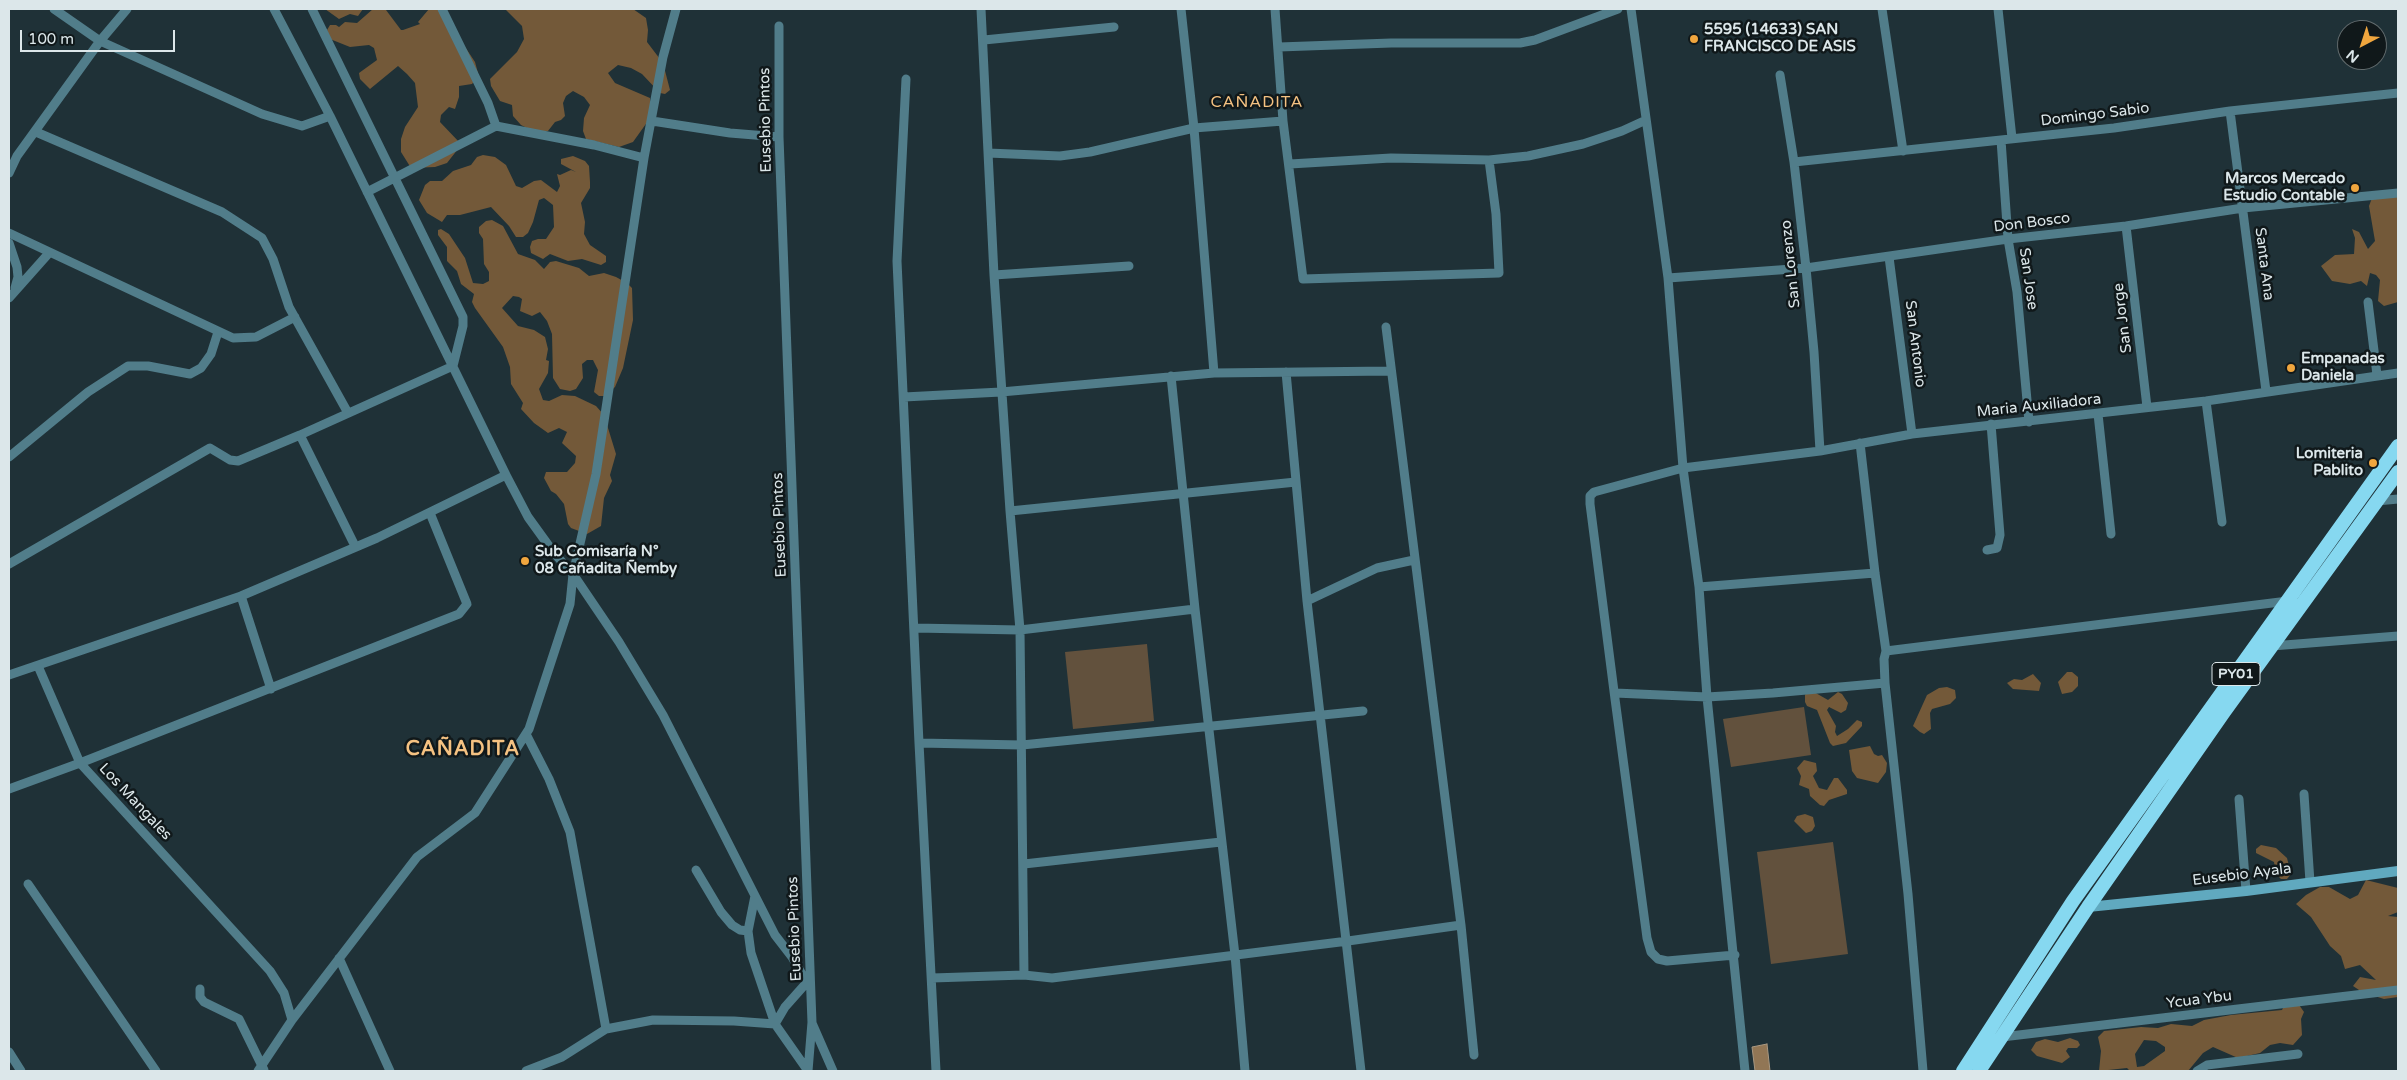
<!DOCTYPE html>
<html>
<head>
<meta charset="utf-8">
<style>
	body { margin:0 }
	#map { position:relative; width:2407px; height:1080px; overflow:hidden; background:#1f3137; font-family:"Varela Round",sans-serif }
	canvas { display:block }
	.frame { position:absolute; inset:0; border:10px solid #dce7ea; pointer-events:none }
	.north { position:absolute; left:2337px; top:20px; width:50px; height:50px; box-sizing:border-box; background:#10181a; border:1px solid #626b6d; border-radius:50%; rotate:220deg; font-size:14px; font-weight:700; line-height:20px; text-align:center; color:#dce7ea }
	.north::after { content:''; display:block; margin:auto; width:18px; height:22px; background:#f0a63e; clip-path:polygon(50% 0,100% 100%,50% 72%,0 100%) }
	.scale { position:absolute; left:20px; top:30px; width:155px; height:22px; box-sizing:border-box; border:2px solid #dce7ea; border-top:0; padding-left:6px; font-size:15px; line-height:18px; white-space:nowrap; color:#dce7ea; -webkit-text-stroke:4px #10181a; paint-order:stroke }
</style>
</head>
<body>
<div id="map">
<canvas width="2407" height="1080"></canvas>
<div class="frame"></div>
<div class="north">N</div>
<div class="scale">100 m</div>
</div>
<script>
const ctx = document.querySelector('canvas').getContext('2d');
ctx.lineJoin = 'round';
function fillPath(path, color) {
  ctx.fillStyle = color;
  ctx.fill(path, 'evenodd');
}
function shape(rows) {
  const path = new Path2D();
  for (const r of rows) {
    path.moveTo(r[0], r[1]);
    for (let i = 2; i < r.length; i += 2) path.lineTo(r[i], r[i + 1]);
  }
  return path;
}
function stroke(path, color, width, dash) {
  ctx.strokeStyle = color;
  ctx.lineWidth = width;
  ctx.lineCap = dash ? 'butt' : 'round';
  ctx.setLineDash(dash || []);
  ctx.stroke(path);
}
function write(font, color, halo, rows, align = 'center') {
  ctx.font = font + ' "Varela Round",sans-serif';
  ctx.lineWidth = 5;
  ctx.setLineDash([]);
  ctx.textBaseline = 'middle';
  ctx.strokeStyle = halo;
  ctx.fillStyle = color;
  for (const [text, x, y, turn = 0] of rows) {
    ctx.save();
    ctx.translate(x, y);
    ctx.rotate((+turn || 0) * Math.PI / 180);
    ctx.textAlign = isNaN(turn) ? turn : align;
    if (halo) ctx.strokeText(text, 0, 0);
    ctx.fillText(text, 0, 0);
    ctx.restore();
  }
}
fillPath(shape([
	[1147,644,1154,721,1073,729,1065,652],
	[1804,707,1811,755,1731,767,1723,719],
	[1833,842,1848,954,1771,964,1757,852]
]), '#62513d');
fillPath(shape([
	[325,9,363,9,358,16,350,14,339,19],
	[373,9,386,10,401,30,403,30,420,24,418,22,429,9,440,9,475,62,478,73,476,79,472,84,459,86,459,97,455,109,449,107,441,115,440,122,460,143,458,149,447,163,435,167,411,168,401,152,401,139,405,127,418,107,415,83,407,74,398,66,370,89,360,79,359,73,377,60,374,48,369,45,350,47,330,39,327,30,330,25,336,25,339,27,345,22,357,23],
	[505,9,633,9,646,18,648,30,647,42,663,63,670,90,665,94,660,93,642,74,631,68,618,65,608,73,615,83,650,98,651,109,648,121,633,142,619,147,586,139,583,131,584,118,590,105,584,97,573,91,566,96,563,103,565,116,561,120,555,122,548,131,533,131,521,125,513,116,512,105,500,101,491,86,490,79,517,52,524,39,522,26],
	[483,155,495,157,506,165,516,186,522,188,534,181,541,180,557,192,560,186,557,174,560,175,571,170,576,172,561,164,561,159,573,156,585,161,589,166,590,182,590,188,581,203,585,222,584,234,590,245,606,256,606,262,601,265,582,259,568,261,550,254,543,259,531,253,530,247,532,241,538,239,546,239,554,227,553,205,544,198,539,200,533,222,528,233,523,237,516,237,509,226,491,207,460,215,447,215,442,222,427,213,419,200,425,185,430,181,442,181,453,171,471,165,477,157],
	[2398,193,2398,302,2384,306,2378,301,2380,280,2376,275,2370,273,2367,286,2361,281,2350,284,2332,281,2321,266,2335,255,2354,254,2355,238,2352,229,2359,232,2368,249,2375,241,2369,206,2372,198],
	[492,220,503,226,518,254,535,260,544,269,550,262,556,261,579,268,589,276,604,273,616,277,627,283,632,288,633,320,623,368,615,387,605,396,599,396,594,392,598,370,593,360,587,360,582,364,583,378,576,389,570,391,560,389,553,378,552,334,547,321,540,312,532,316,520,311,522,299,519,297,513,296,502,308,518,326,534,330,545,337,548,349,546,360,549,361,548,373,539,389,543,400,549,401,562,395,575,396,596,406,604,415,616,454,610,475,612,481,604,498,601,526,587,534,571,528,568,524,564,504,556,494,551,491,544,478,546,472,567,472,575,463,576,456,562,443,567,432,559,428,548,433,534,423,521,409,523,403,511,384,510,367,503,347,475,308,472,302,474,294,461,284,457,271,447,261,447,247,438,235,438,230,441,229,449,234,465,258,473,283,483,284,489,281,489,272,484,264,483,239,479,233,479,227,486,221],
	[2067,672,2072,672,2078,677,2078,686,2072,692,2062,694,2058,682],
	[2033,674,2041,683,2039,691,2013,689,2007,683,2014,679,2022,680],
	[1947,687,1955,690,1956,698,1950,704,1932,709,1930,713,1931,729,1924,734,1920,732,1913,726,1927,695,1939,688],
	[1807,691,1814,692,1828,700,1838,692,1842,694,1848,703,1846,710,1841,713,1829,707,1827,710,1836,726,1835,732,1837,736,1848,729,1857,720,1862,722,1862,726,1846,743,1833,746,1830,743,1817,710,1807,706,1805,702,1805,695],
	[1870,746,1874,754,1878,756,1882,755,1887,763,1886,772,1878,783,1857,778,1852,771,1849,750],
	[1804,760,1816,763,1817,771,1813,776,1819,788,1827,790,1834,778,1838,778,1847,790,1847,794,1829,800,1824,806,1820,805,1810,796,1809,789,1799,785,1801,776,1797,768],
	[1805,814,1813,817,1815,826,1812,831,1806,833,1794,821,1797,816],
	[2261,845,2276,848,2287,858,2291,874,2287,879,2281,879,2276,874,2274,862,2256,853,2256,849],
	[2366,880,2398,888,2398,912,2388,916,2398,917,2398,997,2384,999,2362,992,2353,986,2360,977,2376,980,2360,965,2345,969,2341,956,2330,946,2311,917,2296,904,2306,895,2320,887,2329,887,2350,899,2358,895],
	[2286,1002,2297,1002,2304,1012,2301,1019,2302,1035,2293,1045,2280,1043,2270,1045,2260,1053,2238,1058,2213,1047,2203,1053,2188,1071,2130,1071,2127,1068,2099,1071,2101,1051,2098,1037,2104,1031,2141,1027,2158,1028,2171,1024,2192,1026,2204,1020,2231,1015,2282,1010],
	[2144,1040,2156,1041,2165,1047,2165,1051,2144,1066,2137,1067,2135,1054],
	[2070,1038,2078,1041,2080,1045,2077,1048,2068,1048,2066,1051,2070,1057,2062,1063,2037,1056,2031,1050,2036,1042,2045,1039,2058,1042]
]), '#735939');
const water = shape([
	[1767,1044,1770,1071,1755,1071,1752,1047,1767,1044]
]);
fillPath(water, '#917655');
stroke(water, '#a89882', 1);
stroke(shape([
	[54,9,100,41,262,114,302,126,330,116],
	[274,9,330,116,506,475,528,517,554,553,573,574,619,642,663,715,775,935,792,957,807,983],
	[442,9,488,103,496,126],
	[981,9,994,275,1010,511,1020,630,1024,975],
	[1181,9,1194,128,1214,373],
	[1275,9,1283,121,1303,279,1499,273,1496,214,1489,160],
	[1631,9,1668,278,1683,468,1699,587,1875,573],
	[1882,9,1903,151],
	[1998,9,2012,138],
	[984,40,1114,27],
	[1279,47,1391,43,1520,43,1535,40,1618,9],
	[1780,75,1794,162,1806,268,1814,352,1820,451],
	[906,79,897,261,919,743,936,1071],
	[2230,111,2266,391],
	[652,121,730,133,779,137],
	[36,132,222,212,262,238,273,259,289,307,348,413],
	[2001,140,2008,239,2017,292,2029,422],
	[988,153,1060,156,1090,152,1194,128,1283,121],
	[1794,162,2114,128,2230,111,2398,93],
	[1290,164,1391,158,1489,160,1528,156,1583,144,1622,131,1646,120],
	[9,173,17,156,100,41,127,9],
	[367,192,496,126,594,145,644,158],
	[2126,226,2147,407],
	[9,233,233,338,256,337,295,317],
	[9,243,17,267,18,277,15,288],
	[1889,257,1912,434],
	[994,275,1129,266],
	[1668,278,1806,268,2008,239,2126,226,2243,208,2398,193],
	[9,298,49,253],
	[2368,302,2377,375],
	[1386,327,1461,925,1474,1055],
	[1286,372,1307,601,1361,1071],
	[1171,376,1195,609,1235,955,1245,1071],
	[904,397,1001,392,1214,373,1390,371],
	[2206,401,2222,522],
	[2098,414,2111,534],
	[300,435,355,546],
	[1860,443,1875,573,1886,651,1884,659,1885,683,1908,894,1923,1071],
	[9,457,88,392,128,366,148,366,190,374,201,368,211,354,218,332],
	[2377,501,2398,499],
	[1010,511,1296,482],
	[1987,550,1997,548,2000,535,1991,424],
	[9,564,210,448,230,460,238,461,300,435,453,366,463,326,463,317,312,9],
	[1699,587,1707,697,1745,1071],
	[241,596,271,689],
	[1307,601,1377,568,1414,560],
	[915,628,1020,630,1195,609],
	[2272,646,2398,636],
	[1886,651,2288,601],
	[38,666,80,763,270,971,284,993,292,1020],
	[9,675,241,596,377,538,506,475],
	[1615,693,1707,697,1773,693,1885,683],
	[526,734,549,779,570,832,606,1029],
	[919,743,1022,745,1363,711],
	[9,789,80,763,459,614,467,604,430,513],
	[2304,794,2310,882],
	[2239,799,2246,891],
	[1024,864,1221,842],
	[696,870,721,912,732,925,740,930,748,931],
	[28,884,156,1071],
	[755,896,748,931,751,953,775,1024,785,1007,809,980],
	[1735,955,1667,961,1658,959,1651,952,1647,938,1615,699,1590,504,1590,496,1594,492,1683,468,1820,451,1912,434,2206,401,2398,373],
	[339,958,390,1071],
	[932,978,1024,975,1052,978,1348,941,1461,925],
	[200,989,200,997,204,1002,239,1019,264,1070],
	[812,1023,833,1071],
	[2002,1037,2398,990],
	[9,1052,21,1071],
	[258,1071,292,1020,417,857,475,813,529,729,570,604,573,574,596,474,644,158,663,57,676,9],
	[526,1071,562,1057,606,1029,653,1020,734,1021,775,1024,808,1071,812,1022,779,137,779,26],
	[2197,1071,2207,1065,2298,1054]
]), '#517d8a', 9);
stroke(shape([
	[2088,907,2246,891,2398,871]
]), '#60a9bf', 10);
stroke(shape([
	[1963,1071,2073,901,2398,446],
	[1979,1071,2088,907,2224,712,2398,472]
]), '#86d8f0', 14);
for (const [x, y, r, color] of [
	[1694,39,5,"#f0a63e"],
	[2355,188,5,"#f0a63e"],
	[2291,368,5,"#f0a63e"],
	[2373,463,5,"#f0a63e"],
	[525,561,5,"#f0a63e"]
]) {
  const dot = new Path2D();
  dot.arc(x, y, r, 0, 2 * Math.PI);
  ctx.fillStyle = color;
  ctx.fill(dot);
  stroke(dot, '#10181a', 2);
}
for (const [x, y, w] of [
	[2236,674,48]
]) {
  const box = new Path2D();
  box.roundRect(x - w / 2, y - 11.5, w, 23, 4);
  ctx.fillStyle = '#10181a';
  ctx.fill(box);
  stroke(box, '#dce7ea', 1);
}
write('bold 14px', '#dce7ea', null, [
	["PY01",2236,674]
]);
write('bold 15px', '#dce7ea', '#10181a', [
	["5595 (14633) SAN",1704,30],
	["FRANCISCO DE ASIS",1704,47],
	["Marcos Mercado",2345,179,"right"],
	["Estudio Contable",2345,196,"right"],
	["Empanadas",2301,359],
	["Daniela",2301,376],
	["Lomiteria",2363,454,"right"],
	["Pablito",2363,471,"right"],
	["Sub Comisaría N°",535,552],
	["08 Cañadita Ñemby",535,569]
], 'left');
write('15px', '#dce7ea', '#10181a', [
	["Domingo Sabio",2095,115,-7],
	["Eusebio Pintos",766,120,-91],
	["Don Bosco",2032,223,-7],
	["San Lorenzo",1791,264,-96],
	["Santa Ana",2264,264,83],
	["San Jose",2028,279,82],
	["San Jorge",2123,318,-97],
	["San Antonio",1915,344,83],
	["Maria Auxiliadora",2039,406,-6],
	["Eusebio Pintos",780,525,-92],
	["Los Mangales",135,802,47],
	["Eusebio Ayala",2242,875,-7],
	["Eusebio Pintos",795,929,-92],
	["Ycua Ybu",2199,1000,-7]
]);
ctx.letterSpacing = '1px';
write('16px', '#f5c282', '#10181a', [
	["CAÑADITA",1257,103]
]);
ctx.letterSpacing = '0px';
ctx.letterSpacing = '1px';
write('bold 20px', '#f5c282', '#10181a', [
	["CAÑADITA",463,750]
]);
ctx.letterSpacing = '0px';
</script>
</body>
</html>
